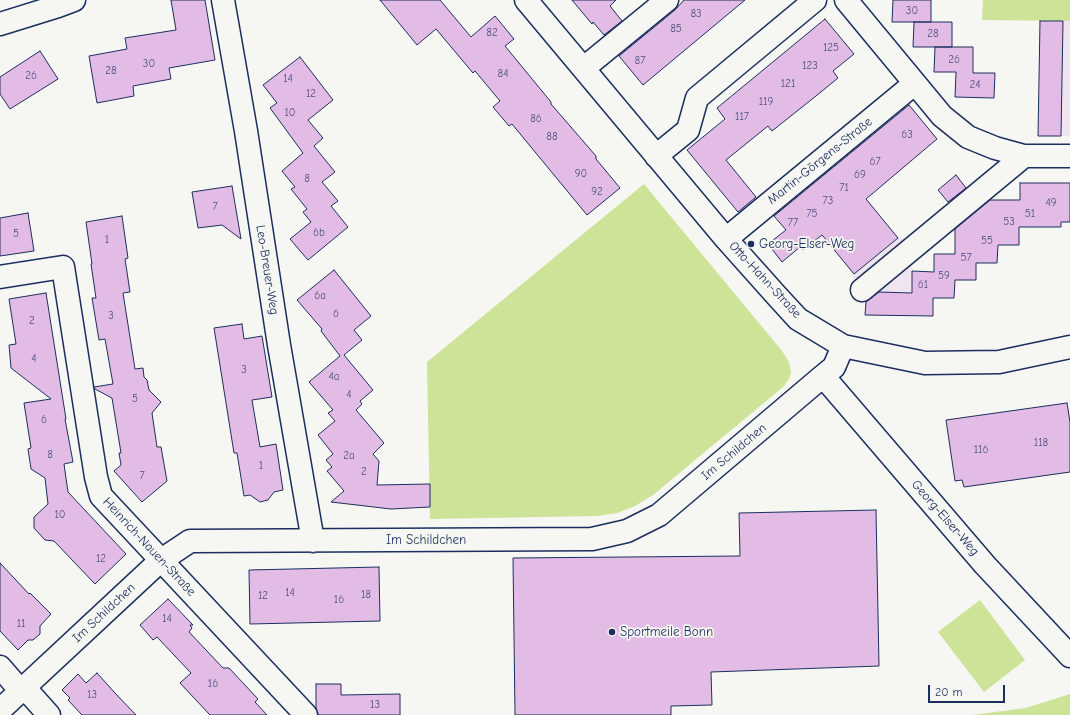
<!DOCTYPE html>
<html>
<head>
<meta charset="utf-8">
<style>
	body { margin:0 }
	#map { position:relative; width:1070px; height:715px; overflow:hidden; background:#f6f6f2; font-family:"Comic Neue",sans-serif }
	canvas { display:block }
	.scale { position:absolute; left:928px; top:685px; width:77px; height:18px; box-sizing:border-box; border:2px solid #1b2f5e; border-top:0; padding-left:5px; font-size:12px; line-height:14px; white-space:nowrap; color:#1b2f5e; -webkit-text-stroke:3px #f6f6f2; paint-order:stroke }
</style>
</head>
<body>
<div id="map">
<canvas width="1070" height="715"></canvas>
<div class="scale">20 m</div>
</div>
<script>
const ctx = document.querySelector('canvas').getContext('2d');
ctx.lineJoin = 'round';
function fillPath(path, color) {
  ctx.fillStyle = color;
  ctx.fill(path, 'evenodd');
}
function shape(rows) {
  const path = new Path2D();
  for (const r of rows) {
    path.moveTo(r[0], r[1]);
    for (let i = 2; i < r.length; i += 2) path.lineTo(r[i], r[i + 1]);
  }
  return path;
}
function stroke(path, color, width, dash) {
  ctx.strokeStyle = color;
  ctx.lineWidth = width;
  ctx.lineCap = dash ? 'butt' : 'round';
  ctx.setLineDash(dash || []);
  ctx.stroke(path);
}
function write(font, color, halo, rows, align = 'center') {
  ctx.font = font + ' "Comic Neue",sans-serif';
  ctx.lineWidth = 3.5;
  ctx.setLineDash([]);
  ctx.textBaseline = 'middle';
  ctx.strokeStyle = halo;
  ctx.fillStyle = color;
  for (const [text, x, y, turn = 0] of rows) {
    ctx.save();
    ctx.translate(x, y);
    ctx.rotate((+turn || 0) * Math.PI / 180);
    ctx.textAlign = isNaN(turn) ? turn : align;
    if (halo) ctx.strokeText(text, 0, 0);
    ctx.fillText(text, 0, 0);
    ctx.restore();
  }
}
fillPath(shape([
	[1040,21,1070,21,1070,136,1038,136],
	[884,221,899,238,914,240,912,256,911,316,865,315,866,292,864,292,852,277,854,275,840,257]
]), '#f0e5ee');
fillPath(shape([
	[983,0,1070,0,1070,21,982,20],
	[644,184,782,351,789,362,791,372,789,379,783,387,653,495,635,506,617,513,597,516,430,519,427,362],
	[980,600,1025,660,984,692,938,632],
	[1070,694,1070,715,972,715,1026,708]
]), '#cde398');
const building = shape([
	[171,0,205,0,215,60,169,68,171,79,133,86,134,96,97,103,89,56,127,49,125,38,176,30,171,0],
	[380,0,440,0,471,37,495,16,514,39,505,46,551,102,551,104,596,156,596,159,620,188,587,215,512,124,509,126,493,107,500,101,475,71,473,73,436,29,417,45,380,0],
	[572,0,616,0,610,6,622,21,604,35,593,22,592,24,572,0],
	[684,0,745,0,643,85,619,56,675,10,684,0],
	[893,0,931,0,931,22,892,22,893,0],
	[825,19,854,54,833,71,838,78,816,96,772,131,768,126,726,160,756,197,738,212,687,150,725,119,717,108,825,19],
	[1040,21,1063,21,1061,136,1038,136,1040,21],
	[914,22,952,22,952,47,913,47,914,22],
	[935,47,973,47,973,73,995,73,994,98,955,97,956,72,934,72,935,47],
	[40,51,58,79,10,109,0,94,0,77,40,51],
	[300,57,333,100,308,120,323,138,314,146,335,172,322,182,338,201,331,206,348,227,308,260,290,239,311,222,303,212,307,209,291,189,295,187,282,171,303,153,270,108,277,103,263,85,300,57],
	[909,105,937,139,866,199,898,238,854,274,822,235,803,250,800,247,782,262,768,244,786,230,774,216,909,105],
	[956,175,966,188,948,202,938,190,956,175],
	[1020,183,1070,183,1070,222,1061,222,1061,227,1019,227,1019,245,998,245,997,263,976,263,976,280,955,280,954,298,933,298,933,316,865,315,866,302,879,292,912,293,912,271,934,272,934,254,955,254,955,229,990,200,1020,200,1020,183],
	[232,186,241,239,222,225,198,228,192,192,232,186],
	[28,213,34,251,0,256,0,218,28,213],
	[122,216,128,258,125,259,130,292,123,293,135,369,143,368,144,377,147,380,149,390,161,402,152,413,157,447,161,447,167,481,142,502,114,471,121,465,119,453,121,453,112,398,95,389,94,387,113,384,105,339,99,340,92,298,96,298,91,264,92,264,86,222,122,216],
	[334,270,371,316,354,330,362,340,344,355,373,390,360,401,362,404,356,410,384,443,373,454,379,461,377,485,430,484,430,507,391,509,331,502,344,491,327,471,332,467,326,460,333,454,318,435,335,421,328,413,333,410,309,382,340,356,321,331,322,329,297,300,334,270],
	[46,293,66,419,65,419,73,462,64,464,68,492,126,554,95,584,54,541,45,540,34,528,34,517,48,504,45,478,31,469,28,449,31,448,24,403,51,399,11,368,9,345,16,344,9,299,46,293],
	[242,324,244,339,262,336,272,397,252,400,260,447,276,444,283,490,274,492,268,500,260,502,250,495,244,496,237,453,234,453,214,328,242,324],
	[1067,403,1070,422,1070,472,964,487,962,480,955,481,946,420,1067,403],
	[876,510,879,666,711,672,712,705,671,706,671,715,515,715,513,558,740,556,739,513,876,510],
	[0,563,29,594,30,593,51,614,40,626,40,634,33,640,28,640,18,650,0,631,0,563],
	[379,567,380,621,250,624,249,570,379,567],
	[168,599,193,625,190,625,192,628,189,632,223,668,229,668,258,699,255,702,267,715,210,715,180,683,191,673,157,637,153,640,140,625,168,599],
	[97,673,115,693,136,715,82,715,68,700,70,698,62,690,78,674,86,683,97,673],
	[316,684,341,684,341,695,400,694,400,715,318,715,316,708,316,684]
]);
fillPath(building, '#e3bce5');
stroke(building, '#1b2f5e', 1);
const minor = shape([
	[223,0,246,131,279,345,313,541],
	[526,0,726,239,776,295,798,319,843,346,925,363,999,362,1070,347],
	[846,0,942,116,968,137,995,148,1024,156,1070,156],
	[0,24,58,6,74,0],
	[584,68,667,0],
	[656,156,688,130,697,98,815,0],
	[726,239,914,84],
	[0,277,63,267,96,477,101,496,306,715],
	[862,290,1024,156],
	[823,376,985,565,1070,656],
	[0,667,20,690],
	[24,687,49,715],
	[0,710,160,561,190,541,592,539,627,531,659,515,823,376,834,367,843,346]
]);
stroke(minor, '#1b2f5e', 25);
stroke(minor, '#f6f6f2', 22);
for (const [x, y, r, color] of [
	[751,244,4,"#1b2f5e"],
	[612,632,4,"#1b2f5e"]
]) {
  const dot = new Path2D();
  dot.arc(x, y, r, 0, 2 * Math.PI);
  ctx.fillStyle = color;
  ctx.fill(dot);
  stroke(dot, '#f6f6f2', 1.5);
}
write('11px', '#4d5280', null, [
	["30",912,11],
	["83",696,14],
	["85",676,29],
	["82",492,33],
	["28",933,34],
	["125",831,48],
	["26",954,60],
	["87",640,61],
	["30",149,64],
	["123",810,66],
	["28",111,71],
	["84",503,74],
	["26",31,76],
	["14",288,79],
	["121",788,84],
	["24",975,85],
	["12",311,94],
	["119",766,102],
	["10",290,113],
	["117",742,117],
	["86",536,119],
	["63",907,135],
	["88",552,137],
	["67",875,162],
	["90",581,174],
	["69",860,175],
	["8",307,179],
	["71",844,188],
	["92",597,192],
	["73",828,201],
	["49",1051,203],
	["7",215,207],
	["75",812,214],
	["51",1030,214],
	["53",1009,222],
	["77",793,223],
	["6b",319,233],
	["5",16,234],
	["1",107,240],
	["55",987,241],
	["57",966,258],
	["59",944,276],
	["61",923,285],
	["6a",320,296],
	["6",336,314],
	["3",111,316],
	["2",32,321],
	["4",34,359],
	["3",244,370],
	["4a",334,377],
	["4",349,395],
	["5",135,399],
	["6",44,420],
	["118",1041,443],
	["116",981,450],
	["8",50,455],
	["2a",349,456],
	["1",261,466],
	["2",364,472],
	["7",142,476],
	["10",60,515],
	["12",101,559],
	["14",290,593],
	["18",366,595],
	["12",263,596],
	["16",339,600],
	["14",167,619],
	["11",21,624],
	["16",213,684],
	["13",92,695],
	["13",375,705]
]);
write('13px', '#1b2f5e', '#f6f6f2', [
	["Martin-Görgens-Straße",820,161,-39],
	["Leo-Breuer-Weg",267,270,81],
	["Otto-Hahn-Straße",765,280,47],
	["Im Schildchen",734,452,-40],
	["Georg-Elser-Weg",945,518,49],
	["Im Schildchen",426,540],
	["Heinrich-Nauen-Straße",149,547,47],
	["Im Schildchen",104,613,-43]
]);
write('13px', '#1b2f5e', '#f6f6f2', [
	["Georg-Elser-Weg",759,244],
	["Sportmeile Bonn",620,632]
], 'left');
</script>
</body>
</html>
